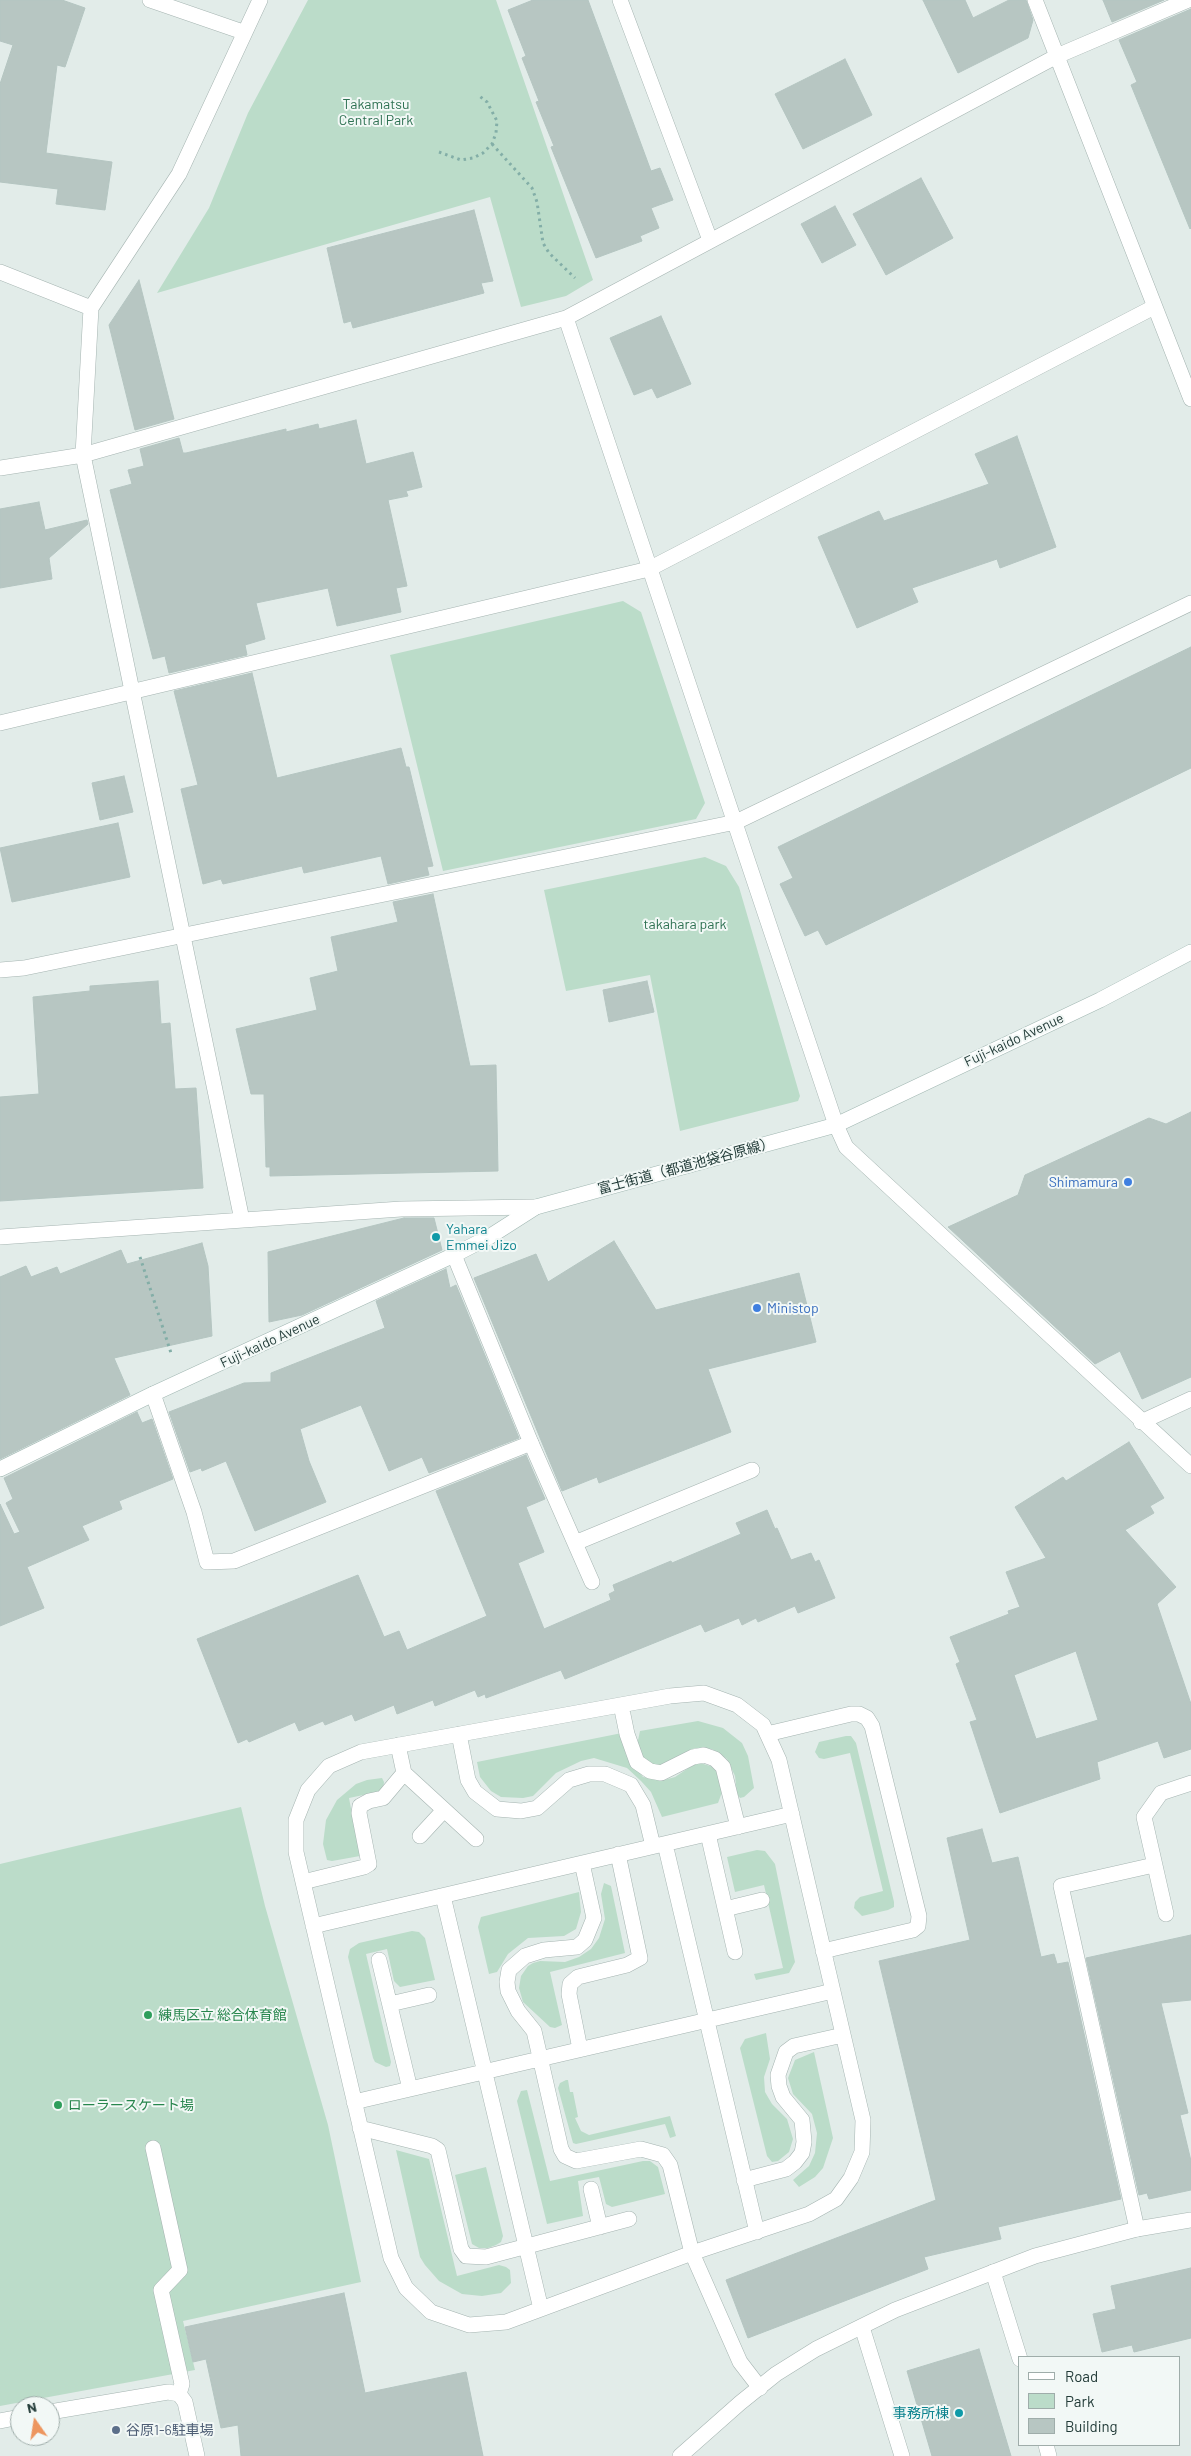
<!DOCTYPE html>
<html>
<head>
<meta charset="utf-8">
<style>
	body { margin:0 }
	#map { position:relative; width:1191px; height:2456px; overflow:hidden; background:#e2ece9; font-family:Barlow,sans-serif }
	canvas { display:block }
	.legend { position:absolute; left:1018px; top:2356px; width:162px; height:90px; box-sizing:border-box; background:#f2f8f6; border:1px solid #9fadaa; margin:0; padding:6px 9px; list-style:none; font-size:15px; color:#233c39 }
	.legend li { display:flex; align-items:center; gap:10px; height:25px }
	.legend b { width:25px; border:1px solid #9fadaa }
	.north { position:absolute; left:10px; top:2396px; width:50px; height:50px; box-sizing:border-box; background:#f2f8f6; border:1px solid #9fadaa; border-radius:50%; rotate:347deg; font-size:14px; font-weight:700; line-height:20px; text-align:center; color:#233c39 }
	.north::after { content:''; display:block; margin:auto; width:18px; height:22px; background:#ed965f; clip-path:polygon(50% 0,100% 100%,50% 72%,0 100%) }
</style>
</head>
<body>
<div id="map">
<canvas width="1191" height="2456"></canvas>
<ul class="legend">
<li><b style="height:6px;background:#fff"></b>Road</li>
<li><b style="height:14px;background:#bbdcc9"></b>Park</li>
<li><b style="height:14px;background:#b7c6c2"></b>Building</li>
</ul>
<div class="north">N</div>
</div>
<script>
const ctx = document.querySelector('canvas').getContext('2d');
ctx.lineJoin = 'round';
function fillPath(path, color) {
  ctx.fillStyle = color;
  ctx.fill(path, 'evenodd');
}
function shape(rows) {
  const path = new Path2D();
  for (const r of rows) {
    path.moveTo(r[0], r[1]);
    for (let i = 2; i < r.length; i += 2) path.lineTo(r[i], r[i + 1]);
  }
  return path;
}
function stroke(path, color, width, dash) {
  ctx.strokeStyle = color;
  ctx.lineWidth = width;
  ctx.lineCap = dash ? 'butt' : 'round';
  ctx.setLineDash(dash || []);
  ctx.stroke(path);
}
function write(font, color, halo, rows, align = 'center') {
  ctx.font = font + ' Barlow,"Noto Sans JP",sans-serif';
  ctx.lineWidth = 4;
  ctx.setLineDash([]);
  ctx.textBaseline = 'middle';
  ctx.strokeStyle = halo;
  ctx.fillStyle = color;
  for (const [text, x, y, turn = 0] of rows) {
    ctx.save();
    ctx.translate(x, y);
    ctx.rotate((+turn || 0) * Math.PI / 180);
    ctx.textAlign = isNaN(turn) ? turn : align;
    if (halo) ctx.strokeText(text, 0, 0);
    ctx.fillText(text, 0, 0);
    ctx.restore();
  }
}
fillPath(shape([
	[308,0,496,0,593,280,566,296,521,307,490,197,157,293,209,208,248,113],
	[623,601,641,612,705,803,696,819,443,871,390,655],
	[705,857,726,866,739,887,800,1096,798,1101,680,1131,650,975,566,991,544,890],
	[698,1721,723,1728,742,1743,748,1756,754,1788,744,1797,740,1798,737,1794,735,1776,727,1759,712,1749,695,1748,661,1765,654,1765,642,1759,637,1745,640,1731],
	[622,1733,626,1755,643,1777,664,1780,675,1777,693,1765,700,1763,717,1768,724,1787,718,1803,662,1817,651,1792,641,1781,627,1768,594,1758,581,1761,556,1773,533,1796,523,1798,501,1797,491,1791,480,1777,477,1762],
	[846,1736,851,1736,856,1743,894,1902,894,1907,888,1910,862,1916,854,1908,855,1902,860,1897,883,1891,850,1753,824,1759,819,1758,815,1752,819,1742],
	[382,1778,384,1782,383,1791,349,1798,360,1856,332,1861,327,1860,323,1844,326,1820,337,1800,356,1784,367,1780],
	[241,1807,265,1906,328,2125,361,2282,183,2321,195,2370,0,2406,0,1864],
	[757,1850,765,1851,775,1864,795,1962,789,1973,756,1980,754,1974,783,1968,764,1885,735,1892,727,1857],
	[604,1883,611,1886,625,1953,550,1972,562,2025,555,2028,550,2027,523,2002,519,1988,521,1976,528,1966,533,1963,540,1961,565,1962,579,1957,591,1949,599,1938,605,1919,601,1894],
	[579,1892,581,1912,576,1929,564,1936,528,1938,508,1954,497,1972,489,1974,478,1927,481,1917],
	[412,1931,419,1932,425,1938,435,1980,400,1987,394,1981,387,1949,366,1954,391,2062,390,2066,386,2067,375,2062,373,2058,348,1957,350,1949,359,1943],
	[766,2033,770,2059,764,2077,765,2092,772,2104,787,2119,793,2139,789,2152,778,2161,772,2162,767,2156,740,2048,745,2039],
	[814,2052,833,2138,823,2168,815,2177,799,2187,793,2180,809,2166,815,2153,817,2133,812,2114,793,2094,788,2078,795,2060],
	[566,2080,568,2080,570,2092,573,2092,578,2117,575,2118,581,2131,589,2135,670,2116,676,2136,670,2138,665,2124,576,2144,573,2143,558,2088,560,2083],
	[527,2090,550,2181,643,2161,650,2161,658,2167,665,2194,612,2207,606,2204,599,2177,578,2181,583,2216,547,2224,517,2101,521,2091],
	[396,2150,429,2159,457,2276,499,2265,506,2267,510,2270,511,2283,501,2293,482,2296,462,2294,439,2281,425,2265,420,2257],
	[486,2167,503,2236,501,2242,496,2245,488,2248,479,2248,472,2244,455,2175]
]), '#bbdcc9');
const building = shape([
	[0,0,62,0,85,8,65,67,57,65,46,153,112,162,105,210,56,204,58,189,0,182,0,84,13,45,0,41,0,0],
	[533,0,588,0,651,171,660,168,673,200,651,208,659,228,640,236,642,241,596,258,551,147,554,146,536,102,539,101,522,58,526,56,508,10,533,0],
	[923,0,965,0,973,18,1009,0,1026,0,1033,20,1028,38,958,73,923,0],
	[1103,0,1164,0,1112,22,1103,0],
	[1191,9,1191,228,1190,229,1131,85,1137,82,1119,40,1191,9],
	[845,59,872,115,803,149,775,94,845,59],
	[921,178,953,238,886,275,853,214,921,178],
	[835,206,856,245,822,263,801,224,835,206],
	[474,210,493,281,481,283,484,293,353,328,351,321,344,323,327,248,474,210],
	[139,280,174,419,135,430,109,325,139,280],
	[661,316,691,384,657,398,652,388,634,395,610,338,661,316],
	[356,420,366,464,413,452,422,487,406,491,408,496,388,500,407,586,396,588,401,612,337,626,328,588,256,603,265,639,245,645,247,655,169,673,165,656,153,659,110,490,132,484,128,470,144,466,140,449,179,438,183,453,186,453,286,429,286,432,318,424,319,429,356,420],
	[1017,436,1056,547,1000,568,997,559,912,588,918,602,857,628,818,537,879,511,884,521,989,484,975,454,1017,436],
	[39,502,45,530,87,520,88,524,49,558,52,579,0,588,0,509,39,502],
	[1191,647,1191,768,826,945,818,930,805,936,780,884,793,878,778,847,1191,647],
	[252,673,277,778,401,748,406,767,409,767,433,866,427,867,429,875,388,884,381,856,304,873,302,866,223,884,221,879,203,884,181,789,198,785,174,691,252,673],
	[124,776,133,812,100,820,92,783,124,776],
	[118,823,130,877,12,902,0,848,118,823],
	[433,894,470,1066,496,1065,498,1171,270,1176,270,1167,266,1167,264,1094,251,1094,236,1029,317,1010,310,978,338,971,331,937,398,922,393,902,433,894],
	[158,981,161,1024,170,1023,175,1089,196,1088,203,1188,0,1201,0,1097,39,1094,33,997,90,991,90,986,158,981],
	[647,981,654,1012,609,1022,603,990,647,981],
	[1191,1112,1191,1377,1142,1399,1120,1351,1095,1364,948,1227,1018,1195,1025,1175,1149,1118,1166,1124,1191,1112],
	[404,1218,434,1218,442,1250,302,1315,269,1322,268,1252,404,1218],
	[614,1241,656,1310,799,1273,816,1342,708,1369,731,1432,599,1483,597,1477,562,1491,474,1278,536,1254,548,1282,614,1241],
	[202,1243,208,1266,212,1336,114,1358,130,1395,0,1459,0,1277,26,1266,31,1277,57,1267,60,1274,121,1250,127,1264,202,1243],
	[446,1269,450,1288,456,1285,519,1438,429,1473,422,1457,389,1471,361,1405,300,1429,309,1461,326,1502,255,1531,226,1461,202,1471,201,1468,190,1472,169,1412,244,1383,271,1382,271,1373,385,1328,376,1301,446,1269],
	[137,1412,142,1423,152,1419,173,1479,119,1501,122,1509,82,1526,89,1540,27,1567,44,1608,0,1626,0,1504,14,1534,20,1532,6,1503,13,1499,4,1478,137,1412],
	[1129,1442,1164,1498,1150,1506,1154,1513,1125,1530,1176,1587,1157,1604,1191,1704,1191,1749,1164,1758,1158,1741,1097,1762,1100,1779,1000,1813,970,1722,977,1720,956,1664,960,1662,950,1637,1009,1614,1008,1611,1020,1607,1006,1572,1046,1558,1015,1507,1063,1477,1066,1481,1129,1442],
	[1076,1651,1098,1720,1036,1739,1014,1675,1076,1651],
	[526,1455,545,1499,526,1507,544,1552,518,1563,544,1629,611,1600,609,1594,615,1591,613,1585,671,1561,672,1563,741,1534,736,1523,767,1510,775,1529,777,1528,791,1560,811,1553,815,1562,819,1560,835,1598,798,1613,795,1606,758,1622,756,1618,742,1625,739,1618,705,1632,701,1624,565,1679,561,1670,486,1698,485,1694,478,1697,475,1690,435,1706,433,1700,397,1714,394,1705,355,1721,352,1714,325,1725,323,1721,299,1731,295,1722,249,1742,247,1739,238,1743,197,1639,358,1575,384,1637,399,1631,407,1650,487,1616,436,1491,526,1455],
	[982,1829,992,1863,1018,1857,1041,1957,1054,1954,1057,1964,1068,1962,1121,2199,998,2227,1001,2239,924,2257,928,2269,748,2338,726,2280,936,2200,879,1961,970,1940,947,1838,982,1829],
	[1191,1935,1191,2000,1161,2003,1188,2113,1180,2115,1191,2161,1191,2190,1149,2199,1147,2193,1139,2195,1086,1958,1191,1935],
	[1191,2268,1191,2338,1134,2352,1132,2345,1102,2352,1093,2314,1116,2309,1111,2286,1191,2268],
	[344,2293,365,2393,466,2372,483,2456,241,2456,238,2425,221,2428,206,2359,193,2362,185,2327,344,2293],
	[979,2349,1011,2456,932,2456,907,2371,979,2349]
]);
fillPath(building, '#b7c6c2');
stroke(building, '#b4c5c1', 1);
const service = shape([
	[531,1443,592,1582],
	[575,1543,752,1470],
	[621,1705,627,1734,637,1762,650,1771,661,1773,693,1757,704,1755,715,1759,723,1767,738,1827],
	[459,1734,468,1780,475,1792,497,1809,521,1811,537,1808,569,1780,589,1774,605,1774,631,1785,643,1805,653,1846],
	[767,1734,851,1714,859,1714,867,1718,872,1726,919,1916,918,1926,913,1930,823,1951],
	[404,1773,476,1839],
	[708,1834,735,1952],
	[420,1836,444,1810],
	[665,1844,757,2232],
	[582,1863,594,1918,585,1940,577,1947,544,1950,525,1956,509,1970,507,1982,508,1991,518,2011,534,2031,561,2149,565,2156,576,2161,641,2149,663,2155,670,2165,692,2253,506,2322,469,2325,431,2312,406,2288,391,2258,296,1852,296,1820,308,1790,329,1766,361,1752,670,1696,704,1693,737,1705,763,1725,779,1760,863,2120,862,2152,851,2178,836,2199,809,2214,692,2253,740,2362,760,2388],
	[303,1882,364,1867,369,1864,359,1813,360,1806,369,1801,383,1798,404,1773,398,1745],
	[443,1896,541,2309],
	[725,1909,762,1900],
	[313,1926,792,1814],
	[379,1960,410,2089],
	[390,2004,429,1995],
	[580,2049,569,1994,570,1984,578,1977,627,1965,640,1958,618,1854],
	[354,2102,833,1991],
	[360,2128,432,2146,438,2150,461,2249,466,2256,486,2257,629,2219],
	[153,2148,180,2270,161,2290,182,2384,179,2394],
	[744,2180,786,2169,795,2162,802,2153,804,2142,802,2120,783,2097,779,2086,778,2075,786,2052,794,2046,843,2035],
	[591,2189,600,2227],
	[1137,2229,1061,1886,1154,1865],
	[993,2272,1020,2359],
	[862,2327,902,2456],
	[1046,2445,1049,2456]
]);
const minor = shape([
	[150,0,243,32],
	[620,0,710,240],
	[1035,0,1191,399],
	[0,272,91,308],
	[566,318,836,1125,846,1147,1191,1466],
	[0,468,83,455,566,318,1057,56,1188,0],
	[0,723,649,569,1154,307],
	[0,970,24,968,736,822,1191,603],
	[242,1220,83,455,91,308,179,174,260,0],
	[0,1237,401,1209,536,1207],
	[153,1394,194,1512,207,1562,234,1561,531,1443,454,1255],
	[1141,1422,1191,1399],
	[1166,1914,1144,1817,1161,1793,1191,1783],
	[50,2412,168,2392,179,2394,185,2402,197,2456],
	[0,2421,20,2417]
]);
const tertiary = shape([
	[680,2456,740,2403,776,2374,816,2349,895,2310,1035,2256,1137,2229,1191,2220]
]);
const secondary = shape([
	[0,1469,153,1394,454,1255,489,1237,536,1207,836,1125,1100,1000,1191,952]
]);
stroke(service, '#a5b4b1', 16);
stroke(minor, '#a5b4b1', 16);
stroke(tertiary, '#a5b4b1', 16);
stroke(secondary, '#a1b7b2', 16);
stroke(shape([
	[492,144,532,188,537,202,543,243,549,253,575,278],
	[439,152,461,160,473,158,483,153,492,144,496,133,497,121,487,102,478,95],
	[140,1257,171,1353]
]), '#83aea7', 3, [2.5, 4]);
stroke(service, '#fff', 15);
stroke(minor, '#fff', 15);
stroke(tertiary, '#fff', 15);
stroke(secondary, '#fff', 15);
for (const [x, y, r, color] of [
	[1128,1182,5,"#3f7fe0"],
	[436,1237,5,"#0f9aa8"],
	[757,1308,5,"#3f7fe0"],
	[148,2015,5,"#2e9e5b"],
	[58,2105,5,"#2e9e5b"],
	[959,2413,5,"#0f9aa8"],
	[116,2430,5,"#5c6f8a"]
]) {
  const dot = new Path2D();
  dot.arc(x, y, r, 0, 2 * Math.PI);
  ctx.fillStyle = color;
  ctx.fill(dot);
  stroke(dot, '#f2f8f6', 2);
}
write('14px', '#2e7152', '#f2f8f6', [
	["Takamatsu",376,104],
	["Central Park",376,120],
	["takahara park",685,924]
]);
write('14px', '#233c39', '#f2f8f6', [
	["Fuji-kaido Avenue",1014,1040,-25],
	["富士街道（都道池袋谷原線）",686,1166,-15],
	["Fuji-kaido Avenue",270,1341,-25]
]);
write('14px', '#366cbe', '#f2f8f6', [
	["Shimamura",1118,1182],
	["Ministop",767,1308,"left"]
], 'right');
write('14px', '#0d838f', '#f2f8f6', [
	["Yahara",446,1229],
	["Emmei Jizo",446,1245],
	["事務所棟",949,2413,"right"]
], 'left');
write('14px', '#27864d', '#f2f8f6', [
	["練馬区立 総合体育館",158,2015],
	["ローラースケート場",68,2105]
], 'left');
write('14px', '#4e5e75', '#f2f8f6', [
	["谷原1-6駐車場",126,2430]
], 'left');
</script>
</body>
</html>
